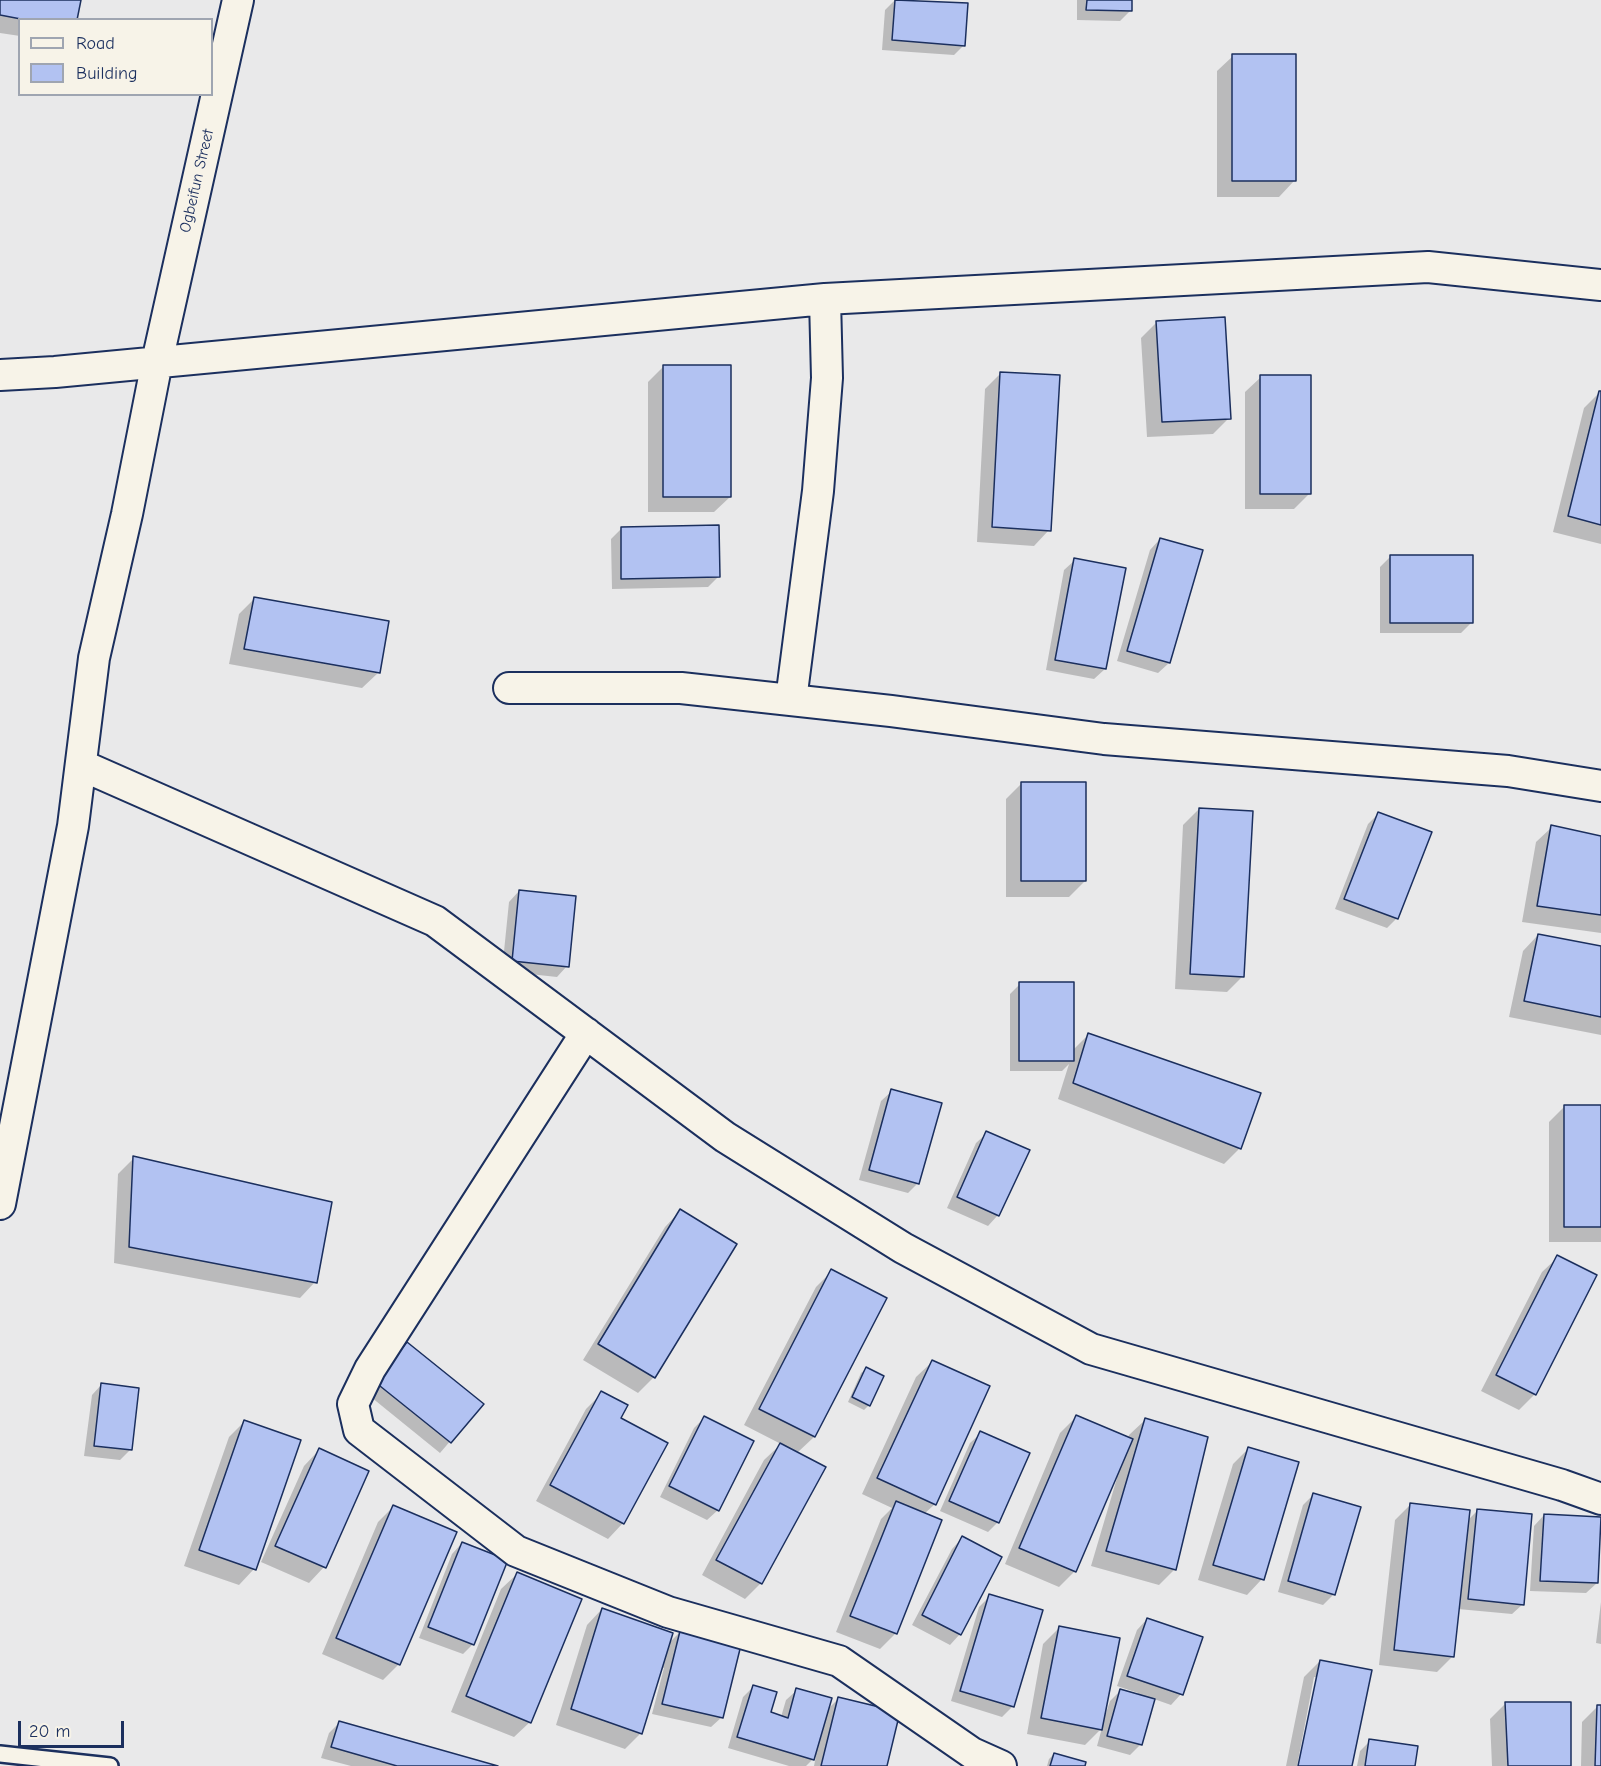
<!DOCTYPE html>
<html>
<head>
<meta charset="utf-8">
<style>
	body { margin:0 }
	#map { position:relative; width:1601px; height:1766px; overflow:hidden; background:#e9e9ea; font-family:"Comic Neue",sans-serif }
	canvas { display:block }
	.legend { position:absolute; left:18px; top:18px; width:195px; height:78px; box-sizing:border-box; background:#f7f3e8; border:2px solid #9fa5b1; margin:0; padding:8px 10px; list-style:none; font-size:18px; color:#1b2f5e }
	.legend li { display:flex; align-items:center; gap:12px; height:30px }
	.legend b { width:30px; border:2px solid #9fa5b1 }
	.scale { position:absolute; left:18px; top:1721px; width:106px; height:27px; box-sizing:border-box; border:3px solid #1b2f5e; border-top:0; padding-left:8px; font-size:18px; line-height:21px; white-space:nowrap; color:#1b2f5e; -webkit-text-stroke:4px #f7f3e8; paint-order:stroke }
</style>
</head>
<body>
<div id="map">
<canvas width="1601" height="1766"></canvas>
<ul class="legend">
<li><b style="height:8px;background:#f7f3e8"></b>Road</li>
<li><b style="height:16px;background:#b2c2f2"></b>Building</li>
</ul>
<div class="scale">20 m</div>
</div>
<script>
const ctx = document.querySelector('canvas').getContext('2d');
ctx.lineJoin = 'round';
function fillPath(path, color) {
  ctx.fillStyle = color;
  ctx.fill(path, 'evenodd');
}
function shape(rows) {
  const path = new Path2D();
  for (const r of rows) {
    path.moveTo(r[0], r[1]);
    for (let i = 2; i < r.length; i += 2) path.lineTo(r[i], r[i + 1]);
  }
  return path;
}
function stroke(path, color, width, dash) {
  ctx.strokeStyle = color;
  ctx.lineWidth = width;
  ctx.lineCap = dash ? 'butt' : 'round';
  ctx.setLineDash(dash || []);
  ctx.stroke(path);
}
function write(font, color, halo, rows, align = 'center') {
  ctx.font = font + ' "Comic Neue",sans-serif';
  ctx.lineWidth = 4.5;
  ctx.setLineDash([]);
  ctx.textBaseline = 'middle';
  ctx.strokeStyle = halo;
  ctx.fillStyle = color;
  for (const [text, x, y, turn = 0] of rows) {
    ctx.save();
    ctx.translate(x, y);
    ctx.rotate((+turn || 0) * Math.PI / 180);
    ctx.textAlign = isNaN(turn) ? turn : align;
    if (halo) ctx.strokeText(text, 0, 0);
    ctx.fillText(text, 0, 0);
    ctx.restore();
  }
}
fillPath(shape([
	[0,0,79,0,75,20,20,20,20,36,0,33],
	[895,0,967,4,964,45,954,55,882,50,885,10],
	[1077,0,1131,0,1131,10,1120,21,1077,20],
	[1233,56,1294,181,1279,197,1217,197,1217,71],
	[1157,322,1229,418,1213,434,1147,437,1141,338],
	[664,366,730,497,714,512,648,512,648,382],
	[1001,373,1049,530,1034,546,977,542,985,389],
	[1261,377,1310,493,1294,509,1245,509,1245,392],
	[1600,392,1601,393,1601,544,1553,532,1584,408],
	[622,528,718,577,708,587,612,589,611,539],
	[1160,539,1169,663,1158,673,1117,661,1150,550],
	[1391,556,1472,622,1461,633,1380,633,1380,567],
	[1075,560,1105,669,1094,679,1046,670,1064,570],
	[254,599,387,622,378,673,362,688,229,664,239,614],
	[1022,783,1085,881,1069,897,1006,897,1006,799],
	[1199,809,1243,976,1227,992,1175,989,1183,825],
	[1379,813,1397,918,1387,928,1335,909,1368,824],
	[1552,827,1601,837,1601,933,1522,922,1536,842],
	[519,891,567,966,557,977,502,971,509,902],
	[1538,935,1601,948,1601,1035,1509,1017,1523,951],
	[1020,984,1073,1050,1089,1034,1240,1148,1224,1164,1058,1099,1069,1064,1062,1071,1010,1071,1010,994],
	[892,1091,918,1183,908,1193,859,1180,881,1101],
	[1565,1106,1601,1106,1601,1242,1549,1242,1549,1122],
	[987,1133,998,1215,988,1226,947,1208,976,1143],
	[134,1158,315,1282,300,1298,114,1263,118,1174],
	[680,1211,735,1244,654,1377,638,1393,583,1360,665,1227],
	[1558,1257,1595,1276,1535,1394,1519,1410,1481,1391,1542,1272],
	[832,1271,885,1298,814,1437,797,1453,761,1583,745,1599,702,1575,764,1460,781,1444,744,1425,816,1287],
	[397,1354,482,1404,440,1453,366,1393],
	[932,1362,935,1504,924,1514,896,1633,880,1649,836,1632,881,1519,892,1508,862,1494,916,1377],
	[866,1369,869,1405,864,1410,848,1402,861,1373],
	[102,1384,130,1450,120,1460,84,1456,92,1395],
	[602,1393,619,1418,623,1523,608,1539,536,1501,586,1409],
	[1076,1417,1128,1439,1129,1435,1145,1420,1175,1569,1159,1585,1091,1566,1117,1478,1115,1477,1075,1571,1059,1587,1005,1564,1060,1433],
	[704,1418,718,1510,707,1520,660,1497,694,1428],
	[245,1421,254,1569,239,1585,184,1566,229,1437],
	[981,1433,998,1522,988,1532,940,1511,970,1443],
	[1248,1449,1262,1579,1247,1595,1198,1580,1233,1464],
	[319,1450,324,1567,309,1583,261,1562,304,1466],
	[1313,1495,1334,1594,1323,1605,1278,1592,1303,1505],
	[1410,1505,1467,1521,1478,1510,1523,1604,1512,1614,1458,1609,1453,1656,1437,1672,1379,1665,1395,1520],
	[393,1507,399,1664,383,1680,322,1654,378,1522],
	[1544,1515,1597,1583,1586,1593,1530,1591,1534,1526],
	[962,1538,960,1634,950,1645,912,1625,952,1549],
	[462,1543,473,1644,463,1654,419,1638,452,1554],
	[517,1574,530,1722,514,1737,451,1712,501,1589],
	[990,1596,1013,1706,1002,1717,951,1701,979,1607],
	[1601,1602,1601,1644,1596,1643],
	[602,1609,668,1644,680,1632,722,1717,711,1727,652,1714,664,1668,661,1667,641,1733,625,1749,556,1725,587,1625],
	[1147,1619,1201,1637,1181,1694,1171,1705,1154,1699,1141,1744,1130,1755,1097,1746,1102,1728,1085,1745,1027,1734,1043,1644,1059,1628,1104,1713,1106,1713,1110,1701,1120,1691,1137,1696,1138,1693,1117,1686,1137,1630],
	[1320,1661,1351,1766,1300,1766,1318,1677,1314,1677,1297,1766,1286,1766,1304,1677],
	[753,1687,769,1713,781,1717,786,1700,797,1690,827,1710,838,1699,885,1766,814,1766,816,1756,806,1766,789,1766,728,1748,743,1697],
	[1506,1703,1570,1766,1492,1766,1490,1719],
	[1598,1706,1601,1706,1601,1766,1581,1766,1582,1722],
	[339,1723,493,1766,351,1766,321,1758,329,1733],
	[1370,1741,1414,1766,1357,1766,1360,1751],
	[1054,1754,1084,1766,1047,1766,1049,1759]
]), '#0003');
const building = shape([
	[0,0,81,0,77,20,26,20,0,15,0,0],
	[895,0,968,3,965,46,892,40,895,0],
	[1087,0,1132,0,1132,11,1086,10,1087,0],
	[1232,54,1296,54,1296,181,1232,181,1232,54],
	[1225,317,1231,419,1162,422,1156,321,1225,317],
	[663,365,731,365,731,497,663,497,663,365],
	[1000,372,1060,375,1051,531,992,527,1000,372],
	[1260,375,1311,375,1311,494,1260,494,1260,375],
	[1599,391,1601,391,1601,525,1568,516,1599,391],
	[719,525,720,577,621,579,621,527,719,525],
	[1160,538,1203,550,1170,663,1127,651,1160,538],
	[1390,555,1473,555,1473,623,1390,623,1390,555],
	[1074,558,1126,568,1106,669,1055,660,1074,558],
	[254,597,389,621,380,673,244,649,254,597],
	[1021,782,1086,782,1086,881,1021,881,1021,782],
	[1199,808,1253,811,1244,977,1190,974,1199,808],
	[1378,812,1432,832,1398,919,1344,899,1378,812],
	[1551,825,1601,836,1601,915,1537,906,1551,825],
	[519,890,576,896,569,967,512,961,519,890],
	[1538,934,1601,946,1601,1017,1524,1001,1538,934],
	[1019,982,1074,982,1074,1061,1019,1061,1019,982],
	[1088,1033,1261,1093,1241,1149,1073,1083,1088,1033],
	[891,1089,942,1103,919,1184,869,1170,891,1089],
	[1564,1105,1601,1105,1601,1227,1564,1227,1564,1105],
	[986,1131,1030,1150,999,1216,957,1197,986,1131],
	[133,1156,332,1202,317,1283,129,1247,133,1156],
	[680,1209,737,1244,655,1378,598,1344,680,1209],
	[1557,1255,1597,1275,1536,1395,1496,1375,1557,1255],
	[831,1269,887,1298,815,1437,759,1409,831,1269],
	[407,1342,484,1404,451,1443,375,1382,407,1342],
	[932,1360,990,1386,936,1505,877,1478,932,1360],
	[866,1367,884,1376,870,1406,852,1397,866,1367],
	[101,1383,139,1388,132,1450,94,1446,101,1383],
	[601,1391,628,1405,621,1418,668,1443,624,1524,550,1485,601,1391],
	[1076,1415,1133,1439,1076,1572,1019,1548,1076,1415],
	[704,1416,754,1441,719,1511,669,1486,704,1416],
	[1145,1418,1208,1437,1176,1570,1106,1551,1145,1418],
	[244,1420,301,1440,256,1570,199,1550,244,1420],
	[980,1431,1030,1453,999,1523,949,1501,980,1431],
	[780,1443,826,1467,762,1584,716,1560,780,1443],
	[1248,1447,1299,1462,1264,1580,1213,1565,1248,1447],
	[319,1448,369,1471,326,1568,275,1546,319,1448],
	[1313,1493,1361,1507,1335,1595,1288,1581,1313,1493],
	[896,1501,942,1520,897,1634,850,1616,896,1501],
	[1410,1503,1470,1510,1454,1657,1394,1650,1410,1503],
	[393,1505,457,1532,400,1665,336,1638,393,1505],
	[1477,1509,1532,1514,1524,1605,1468,1599,1477,1509],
	[1544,1514,1601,1517,1598,1583,1540,1581,1544,1514],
	[962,1536,1002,1557,961,1635,922,1615,962,1536],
	[462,1542,508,1560,474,1645,428,1627,462,1542],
	[517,1572,582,1599,531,1723,466,1696,517,1572],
	[989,1594,1043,1610,1014,1707,960,1691,989,1594],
	[602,1608,673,1633,642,1734,571,1709,602,1608],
	[1147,1618,1203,1637,1183,1695,1127,1676,1147,1618],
	[1059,1626,1120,1638,1102,1730,1041,1718,1059,1626],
	[680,1631,741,1645,723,1718,662,1704,680,1631],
	[1320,1660,1372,1670,1352,1766,1298,1766,1320,1660],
	[753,1685,777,1692,771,1712,788,1718,796,1688,832,1698,814,1760,737,1737,753,1685],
	[1120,1689,1155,1699,1142,1745,1107,1736,1120,1689],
	[838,1697,900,1712,887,1766,821,1766,838,1697],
	[1505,1702,1571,1702,1571,1766,1508,1766,1505,1702],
	[1597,1705,1601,1705,1601,1766,1595,1766,1597,1705],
	[339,1721,498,1766,397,1766,331,1747,339,1721],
	[1369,1739,1418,1746,1415,1766,1365,1766,1369,1739],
	[1054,1753,1086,1762,1085,1766,1050,1766,1054,1753]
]);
fillPath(building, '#b2c2f2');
stroke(building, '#1b2f5e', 1.5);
const lane = shape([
	[0,1754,110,1766]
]);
const street = shape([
	[0,375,55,372,825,299,1428,267,1601,285],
	[509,688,681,688,891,711,1104,739,1508,771,1601,786],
	[791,700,818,491,827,378,825,299],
	[81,765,435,921,725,1137,903,1248,1091,1349,1562,1485,1601,1499],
	[586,1033,370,1369,353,1404,359,1430,516,1551,668,1612,839,1661,972,1753,1001,1766],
	[0,1204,73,826,94,658,127,514,157,362,238,0]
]);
stroke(lane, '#1b2f5e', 20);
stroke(street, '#1b2f5e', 34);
stroke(lane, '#f7f3e8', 15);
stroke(street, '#f7f3e8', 30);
write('16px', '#1b2f5e', '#f7f3e8', [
	["Ogbeifun Street",197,181,-77]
]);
</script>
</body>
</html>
